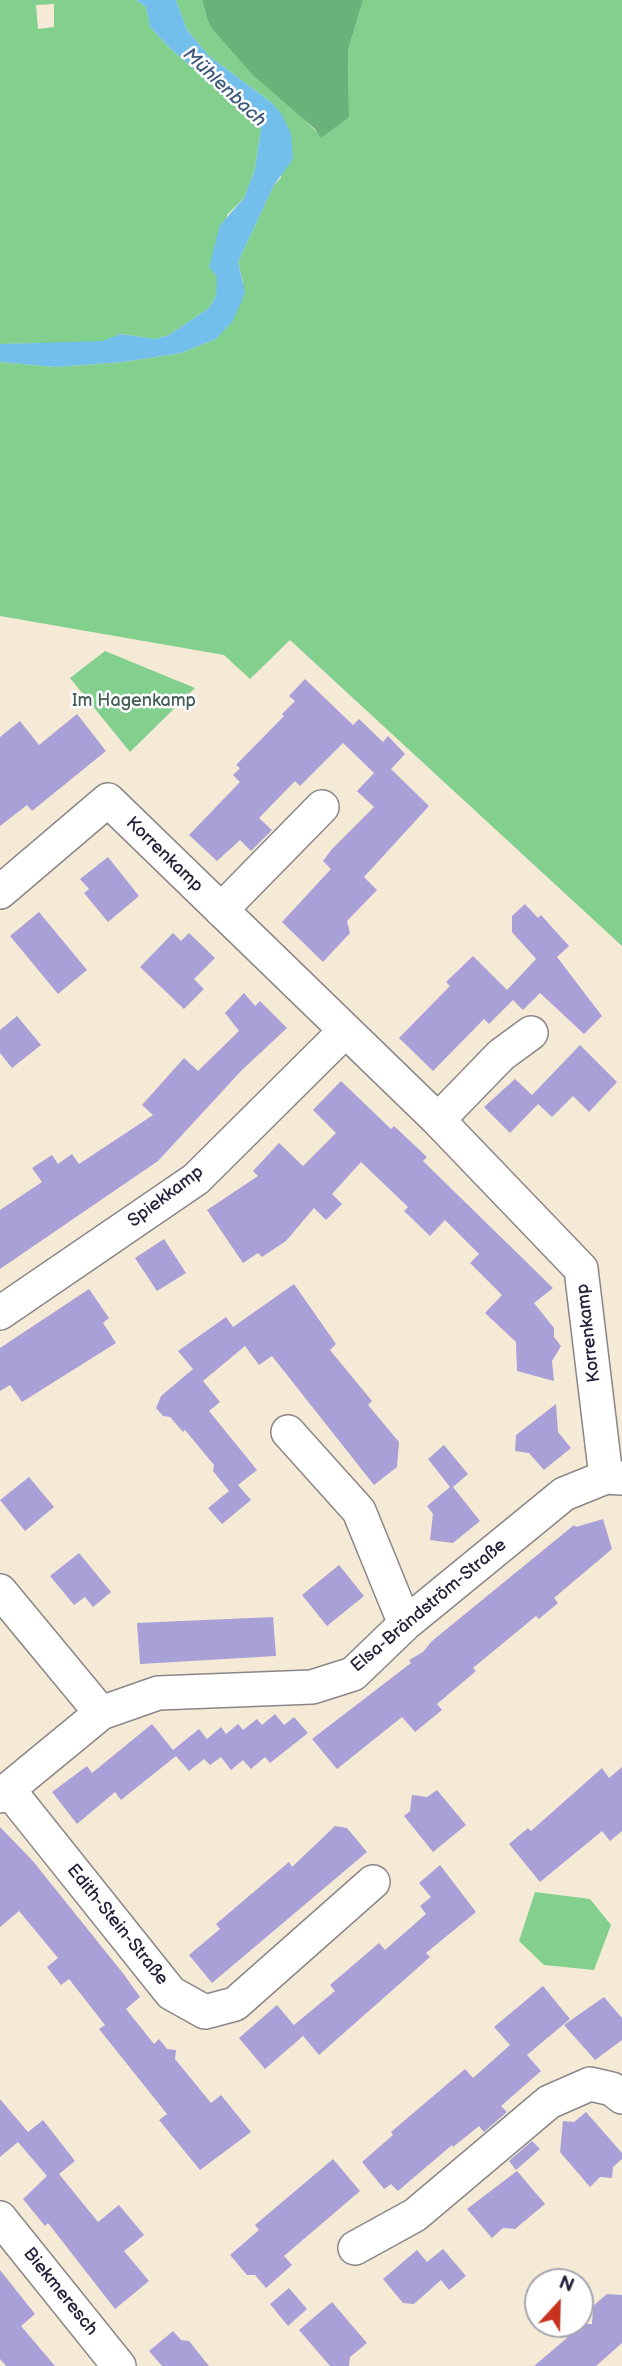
<!DOCTYPE html>
<html>
<head>
<meta charset="utf-8">
<style>
	body { margin:0 }
	#map { position:relative; width:622px; height:2366px; overflow:hidden; background:#f4ead6; font-family:"Balsamiq Sans",sans-serif }
	canvas { display:block }
	.north { position:absolute; left:524px; top:2268px; width:70px; height:70px; box-sizing:border-box; background:#fff; border:2px solid #a7a7b1; border-radius:50%; rotate:22deg; font-size:19px; font-weight:700; line-height:28px; text-align:center; color:#22223b }
	.north::after { content:''; display:block; margin:auto; width:24px; height:32px; background:#c8321e; clip-path:polygon(50% 0,100% 100%,50% 72%,0 100%) }
</style>
</head>
<body>
<div id="map">
<canvas width="622" height="2366"></canvas>
<div class="north">N</div>
</div>
<script>
const ctx = document.querySelector('canvas').getContext('2d');
ctx.lineJoin = 'round';
function fillPath(path, color) {
  ctx.fillStyle = color;
  ctx.fill(path, 'evenodd');
}
function shape(rows) {
  const path = new Path2D();
  for (const r of rows) {
    path.moveTo(r[0], r[1]);
    for (let i = 2; i < r.length; i += 2) path.lineTo(r[i], r[i + 1]);
  }
  return path;
}
function stroke(path, color, width, dash) {
  ctx.strokeStyle = color;
  ctx.lineWidth = width;
  ctx.lineCap = dash ? 'butt' : 'round';
  ctx.setLineDash(dash || []);
  ctx.stroke(path);
}
function write(font, color, halo, rows, align = 'center') {
  ctx.font = font + ' "Balsamiq Sans",sans-serif';
  ctx.lineWidth = 5;
  ctx.setLineDash([]);
  ctx.textBaseline = 'middle';
  ctx.strokeStyle = halo;
  ctx.fillStyle = color;
  for (const [text, x, y, turn = 0] of rows) {
    ctx.save();
    ctx.translate(x, y);
    ctx.rotate((+turn || 0) * Math.PI / 180);
    ctx.textAlign = isNaN(turn) ? turn : align;
    if (halo) ctx.strokeText(text, 0, 0);
    ctx.fillText(text, 0, 0);
    ctx.restore();
  }
}
fillPath(shape([
	[0,0,136,0,146,7,150,27,170,48,261,128,255,169,244,198,227,215,216,296,209,308,169,335,155,339,120,334,103,342,0,344],
	[54,4,54,27,38,29,36,5],
	[176,0,202,0,209,25,322,137,349,116,348,50,363,0,622,0,622,946,290,640,250,679,224,655,0,616,0,362,55,367,123,362,181,353,216,339,243,282,238,262,274,185,281,178,272,103,209,56,187,30],
	[105,651,195,688,130,752,70,678],
	[535,1892,590,1899,611,1925,594,1970,544,1965,519,1941]
]), '#82cf8e');
fillPath(shape([
	[202,0,363,0,348,50,349,117,321,138,315,129,253,75,209,25]
]), '#69b279');
fillPath(shape([
	[136,0,176,0,187,30,209,56,272,103,281,113,291,134,293,159,274,185,238,262,245,292,241,303,232,322,216,339,181,353,123,362,55,367,0,362,0,344,103,341,120,334,155,339,169,335,209,308,216,296,217,277,209,267,220,225,244,198,255,169,261,128,170,48,150,27,146,7]
]), '#72bfec');
fillPath(shape([
	[305,679,353,725,359,719,383,742,388,736,405,754,391,769,429,806,364,877,377,890,347,921,350,933,323,962,282,922,331,869,323,861,332,849,374,807,357,791,374,773,343,743,300,786,295,781,259,818,272,830,251,851,240,840,217,861,189,835,240,782,233,775,240,768,236,765,284,716,282,714,295,701,289,696],
	[77,714,106,751,32,811,27,805,0,826,0,737,20,721,39,745],
	[108,857,139,896,108,922,84,893,89,889,80,879],
	[525,904,538,918,541,915,569,946,557,957,602,1016,584,1034,540,993,523,1010,513,1000,489,1024,484,1019,433,1071,399,1038,450,986,446,982,473,956,507,990,536,959,512,932,512,916],
	[39,912,87,970,58,994,10,936],
	[173,933,181,941,189,933,215,958,194,979,204,989,184,1009,140,967],
	[244,993,255,1006,260,1001,287,1028,242,1070,158,1161,0,1269,0,1210,42,1182,32,1168,52,1155,58,1164,72,1154,79,1164,153,1115,142,1105,184,1058,198,1071,239,1031,225,1013],
	[17,1016,41,1045,12,1068,0,1053,0,1030],
	[580,1045,617,1082,589,1112,573,1096,552,1117,538,1104,510,1133,484,1107,515,1079,532,1095],
	[341,1081,391,1129,394,1126,427,1157,423,1161,553,1288,534,1303,554,1328,554,1337,561,1346,552,1361,554,1381,517,1371,516,1342,485,1313,502,1295,470,1263,479,1254,445,1220,430,1236,404,1211,408,1207,361,1162,332,1194,342,1204,326,1220,314,1208,286,1241,262,1257,258,1253,243,1263,207,1210,258,1176,253,1171,279,1143,303,1166,336,1133,313,1110],
	[164,1239,186,1273,157,1291,135,1258],
	[294,1284,336,1344,330,1350,372,1401,368,1405,399,1442,397,1467,374,1485,272,1356,259,1365,245,1346,203,1381,220,1402,209,1411,257,1470,238,1485,251,1500,222,1524,208,1508,229,1491,213,1471,214,1465,185,1430,183,1432,170,1417,163,1416,156,1408,161,1396,193,1369,178,1351,226,1317,233,1327],
	[89,1289,109,1318,103,1323,116,1343,22,1402,10,1385,0,1391,0,1348],
	[556,1404,558,1432,571,1448,544,1470,529,1453,515,1451,516,1435],
	[444,1445,468,1474,453,1487,480,1521,453,1543,430,1540,433,1514,427,1506,450,1487,428,1459],
	[29,1477,54,1507,25,1531,0,1500],
	[603,1519,612,1549,554,1598,558,1603,539,1619,536,1616,473,1668,476,1671,437,1704,442,1710,415,1732,402,1717,337,1769,312,1739,411,1663,409,1660,423,1652,432,1641,574,1525,576,1527],
	[79,1553,111,1592,93,1607,85,1597,74,1605,50,1576],
	[339,1565,364,1596,327,1626,302,1595],
	[273,1617,276,1656,140,1664,137,1623],
	[275,1714,284,1725,294,1717,308,1733,270,1763,265,1757,251,1769,243,1760,231,1770,221,1757,210,1765,204,1759,189,1771,176,1756,121,1800,115,1792,77,1824,52,1792,87,1766,92,1773,152,1724,173,1750,199,1729,207,1739,221,1727,226,1734,238,1724,243,1730,257,1719,262,1725],
	[622,1767,622,1831,610,1841,602,1831,540,1882,509,1844,528,1828,531,1831,602,1768,609,1778],
	[437,1790,466,1825,433,1852,404,1816,410,1811,412,1795,427,1797],
	[335,1826,347,1828,367,1852,212,1983,189,1955,220,1929,216,1924,289,1862,292,1867],
	[0,1827,32,1860,122,1972,140,1997,126,2009,154,2044,159,2039,167,2049,176,2050,175,2059,211,2103,221,2095,251,2132,200,2170,159,2120,167,2114,99,2029,105,2025,69,1979,61,1985,47,1967,58,1958,19,1911,0,1927],
	[440,1865,476,1912,426,1953,430,1957,319,2055,294,2025,335,1991,330,1985,379,1943,385,1950,426,1914,420,1906,431,1897,419,1883],
	[543,1986,570,2019,527,2055,541,2071,501,2106,507,2112,484,2132,479,2126,453,2147,452,2145,398,2191,391,2184,384,2189,362,2162,393,2135,391,2132,465,2069,473,2078,510,2045,494,2027],
	[604,1997,622,2018,622,2040,595,2060,564,2025],
	[277,2005,303,2036,265,2069,239,2038],
	[0,2099,28,2132,43,2120,75,2161,59,2174,98,2222,119,2205,144,2235,124,2251,149,2281,115,2309,48,2223,45,2226,23,2199,47,2176,18,2142,0,2157],
	[586,2112,622,2153,622,2159,613,2167,612,2178,600,2177,590,2187,560,2152,563,2121,574,2122],
	[532,2141,540,2149,516,2170,509,2161],
	[333,2159,360,2191,284,2256,292,2265,266,2288,255,2275,247,2275,230,2255,259,2230,255,2225],
	[517,2171,545,2204,515,2229,503,2228,492,2238,467,2209],
	[443,2249,466,2276,449,2290,441,2280,414,2304,403,2303,383,2279,417,2250,427,2262],
	[0,2270,35,2314,21,2326,55,2366,6,2366,0,2359],
	[289,2288,307,2309,288,2326,270,2304],
	[607,2294,622,2295,622,2343,596,2366,534,2366,567,2338,555,2324,592,2324,593,2306],
	[332,2302,367,2343,350,2357,349,2366,330,2366,299,2330],
	[173,2331,181,2340,189,2341,209,2366,162,2366,149,2351]
]), '#aaa0d8');
const minor = shape([
	[0,892,108,800,438,1120,581,1269,606,1477],
	[221,910,322,807],
	[438,1120,501,1055,531,1033],
	[0,1313,196,1179,345,1031],
	[288,1432,359,1511,405,1624],
	[0,1591,101,1713],
	[8,1789,171,1993,205,2012,235,2004,373,1882],
	[0,1796,101,1713,158,1693,312,1687,353,1674,405,1624,564,1494,606,1477,622,1478],
	[0,2218,119,2366],
	[355,2248,415,2215,549,2102,590,2084,612,2089,622,2097]
]);
stroke(minor, '#8b8688', 36);
stroke(minor, '#fff', 33);
write('18px', '#445f58', '#fff', [
	["Im Hagenkamp",134,701]
]);
write('18px', '#22223b', '#fff', [
	["Korrenkamp",164,855,44],
	["Spiekkamp",166,1197,-37],
	["Korrenkamp",589,1333,-97],
	["Elsa-Brändström-Straße",429,1606,-40],
	["Edith-Stein-Straße",117,1925,51],
	["Biekmeresch",60,2292,51]
]);
write('italic 19px', '#3e5979', '#fff', [
	["Mühlenbach",224,88,43]
]);
</script>
</body>
</html>
